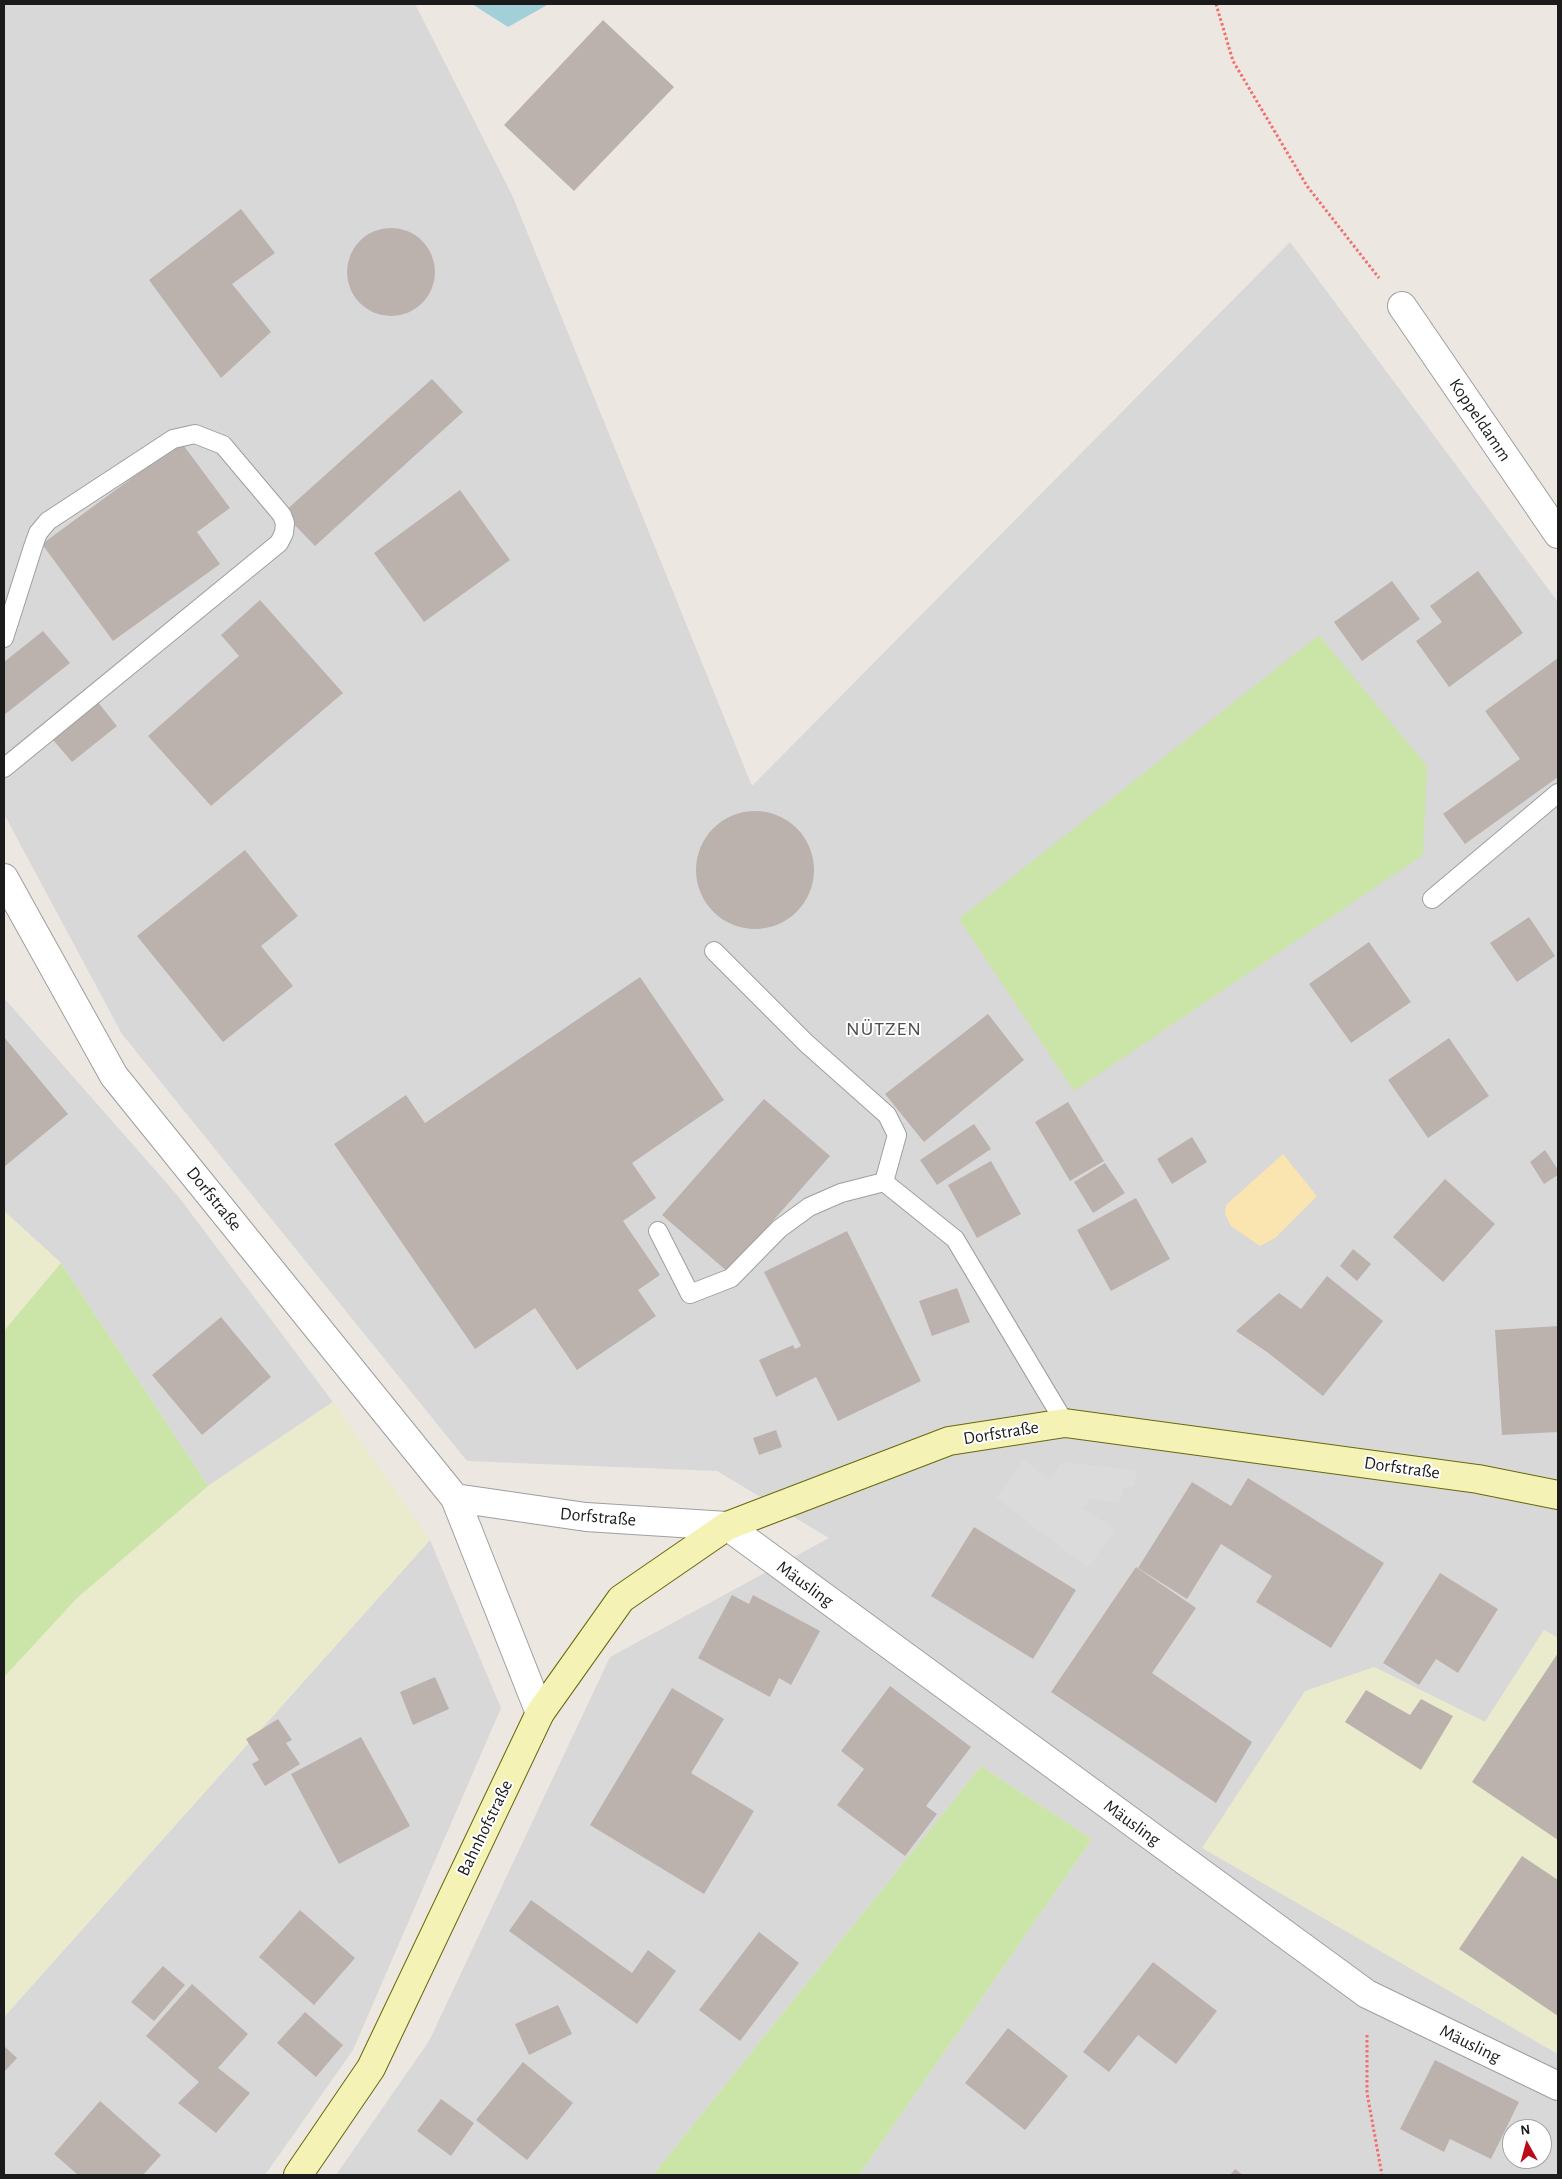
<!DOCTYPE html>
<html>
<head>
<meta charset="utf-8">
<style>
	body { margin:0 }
	#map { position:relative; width:1562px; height:2179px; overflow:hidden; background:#ece7e1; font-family:"Alegreya Sans",sans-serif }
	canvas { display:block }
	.frame { position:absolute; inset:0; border:5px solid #1b1b1b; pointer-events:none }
	.north { position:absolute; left:1502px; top:2119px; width:50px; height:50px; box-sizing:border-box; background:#fff; border:1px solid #a4a4a4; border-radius:50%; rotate:353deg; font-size:14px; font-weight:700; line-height:20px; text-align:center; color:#1b1b1b }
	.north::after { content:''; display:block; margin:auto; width:18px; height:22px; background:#ba0b1b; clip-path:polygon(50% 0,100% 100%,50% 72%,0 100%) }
</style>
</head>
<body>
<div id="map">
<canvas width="1562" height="2179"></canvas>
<div class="frame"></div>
<div class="north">N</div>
</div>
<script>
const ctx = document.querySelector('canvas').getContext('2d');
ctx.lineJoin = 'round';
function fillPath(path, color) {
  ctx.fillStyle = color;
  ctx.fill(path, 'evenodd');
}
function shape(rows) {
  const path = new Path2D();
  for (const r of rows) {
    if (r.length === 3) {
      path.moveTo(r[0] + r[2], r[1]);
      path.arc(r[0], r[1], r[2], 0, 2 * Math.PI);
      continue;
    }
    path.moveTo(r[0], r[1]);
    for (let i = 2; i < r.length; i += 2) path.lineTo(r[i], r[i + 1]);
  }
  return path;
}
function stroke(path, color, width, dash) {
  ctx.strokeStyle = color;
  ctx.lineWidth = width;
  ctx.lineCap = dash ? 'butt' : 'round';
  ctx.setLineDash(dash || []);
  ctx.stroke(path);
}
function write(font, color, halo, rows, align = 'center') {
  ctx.font = font + ' "Alegreya Sans",sans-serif';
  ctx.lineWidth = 4;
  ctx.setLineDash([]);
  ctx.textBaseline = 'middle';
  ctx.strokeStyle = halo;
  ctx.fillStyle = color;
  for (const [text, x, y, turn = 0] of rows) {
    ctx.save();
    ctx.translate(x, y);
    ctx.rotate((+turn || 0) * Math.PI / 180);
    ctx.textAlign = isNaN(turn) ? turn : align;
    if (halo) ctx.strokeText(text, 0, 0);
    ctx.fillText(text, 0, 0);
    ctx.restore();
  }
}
fillPath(shape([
	[4,4,415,4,512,195,752,786,1290,242,1558,602,1558,1638,1544,1630,1485,1722,1374,1667,1456,1994,1558,2054,1558,2175,859,2175,1092,1839,981,1766,653,2175,336,2175,429,2041,610,1657,829,1538,717,1471,467,1461,122,1034,4,814],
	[1512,2129,1542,2129,1542,2159,1512,2159],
	[4,998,178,1196,333,1402,208,1486,61,1263,4,1211],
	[430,1540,501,1708,353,2050,265,2175,4,2175,4,2017]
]), '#d9d8d8');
fillPath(shape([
	[4,1211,61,1263,4,1331],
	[333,1402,430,1540,4,2017,4,1677,77,1598,208,1486],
	[1544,1630,1558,1638,1558,2054,1202,1848,1305,1691,1374,1667,1485,1722]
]), '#eaeacc');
fillPath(shape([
	[1319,635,1427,766,1423,855,1074,1091,959,919],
	[61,1263,208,1486,77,1598,4,1677,4,1331],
	[981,1766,1092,1839,859,2175,653,2175]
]), '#cbe4a8');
fillPath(shape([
	[1283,1154,1317,1196,1275,1238,1260,1246,1231,1226,1225,1214,1226,1205]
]), '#fae5b0');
fillPath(shape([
	[1023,1460,1050,1479,1061,1462,1136,1470,1135,1486,1123,1488,1120,1503,1091,1498,1083,1508,1115,1530,1088,1568,996,1498]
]), '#dbdbdb');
fillPath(shape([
	[472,4,549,4,508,27]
]), '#a3d0d8');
fillPath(shape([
	[603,20,674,87,574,191,504,125],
	[241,209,275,253,232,284,271,332,221,378,149,280],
	[391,272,44],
	[432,379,463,412,315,546,283,513],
	[181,442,230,508,197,532,220,564,113,641,42,544],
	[460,490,510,560,424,622,374,553],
	[1478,571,1523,633,1449,687,1416,641,1442,622,1430,606],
	[1392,581,1420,619,1362,661,1334,622],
	[260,600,343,693,211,806,148,736,239,656,221,635],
	[43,631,70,663,4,715,4,662],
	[1558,658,1558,777,1465,844,1443,814,1520,759,1485,711],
	[93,696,117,726,72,762,48,734],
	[755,870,59],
	[245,850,298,916,261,946,293,986,223,1042,137,936],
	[1529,917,1555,956,1517,982,1490,943],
	[1369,942,1411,1002,1351,1043,1309,984],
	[640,977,724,1100,632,1163,656,1198,623,1221,660,1275,638,1290,656,1316,577,1370,535,1308,475,1349,334,1144,406,1095,425,1123],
	[988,1014,1024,1060,924,1142,885,1094],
	[4,1037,68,1114,4,1167],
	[1449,1038,1489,1096,1428,1138,1388,1080],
	[764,1099,830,1156,728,1272,662,1215],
	[1068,1102,1104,1161,1070,1181,1035,1122],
	[974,1124,991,1149,937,1185,920,1160],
	[1192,1137,1207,1162,1172,1184,1157,1159],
	[1545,1150,1558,1170,1558,1175,1544,1184,1530,1162],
	[991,1161,1021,1214,977,1238,948,1185],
	[1105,1163,1125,1193,1093,1213,1074,1182],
	[1445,1179,1495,1224,1443,1282,1393,1237],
	[1136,1198,1170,1259,1111,1291,1077,1230],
	[847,1231,921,1381,838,1421,816,1377,776,1397,759,1360,793,1345,795,1349,801,1346,764,1272],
	[1353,1249,1371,1264,1357,1281,1340,1266],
	[1327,1276,1383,1321,1323,1396,1267,1352,1236,1331,1279,1293,1301,1309],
	[957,1288,970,1322,932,1336,919,1301],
	[221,1317,271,1377,202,1435,152,1375],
	[1558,1326,1558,1432,1502,1435,1495,1330],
	[776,1430,782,1447,759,1455,753,1438],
	[1248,1478,1384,1563,1331,1648,1256,1602,1272,1576,1221,1544,1187,1599,1138,1568,1192,1482,1231,1506],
	[974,1527,1076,1590,1033,1659,931,1596],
	[1136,1567,1196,1608,1152,1673,1252,1742,1216,1803,1051,1692],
	[1440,1573,1498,1609,1458,1673,1436,1659,1419,1685,1383,1663],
	[732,1595,749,1604,753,1595,820,1631,791,1685,779,1678,770,1697,698,1658],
	[1558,1653,1558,1840,1472,1782],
	[435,1677,449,1709,413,1725,400,1692],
	[890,1686,971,1747,926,1806,937,1814,905,1856,837,1805,864,1769,841,1751],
	[672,1688,724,1719,691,1773,754,1811,704,1894,590,1825],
	[1366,1690,1410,1715,1421,1699,1453,1716,1421,1770,1345,1722],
	[278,1719,292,1740,286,1743,300,1764,265,1786,252,1764,259,1760,246,1739],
	[361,1737,410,1826,339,1864,291,1774],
	[1522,1856,1558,1880,1558,2016,1459,1949],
	[531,1900,632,1973,648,1950,676,1971,637,2024,509,1931],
	[300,1910,355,1958,314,2005,259,1957],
	[759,1932,799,1963,740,2041,699,2010],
	[1153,1962,1217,2011,1176,2064,1138,2035,1109,2072,1083,2052],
	[163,1966,185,1985,154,2021,131,2002],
	[192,1984,248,2034,218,2068,250,2093,216,2133,178,2103,199,2082,146,2036],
	[558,2005,572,2034,529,2055,515,2024],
	[305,2012,343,2045,316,2077,277,2043],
	[1008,2028,1068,2076,1025,2130,965,2083],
	[4,2046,17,2058,4,2072],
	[1435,2060,1519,2102,1491,2159,1450,2139,1444,2152,1400,2129],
	[523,2062,573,2103,527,2160,476,2120],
	[441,2099,474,2123,451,2156,417,2131],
	[100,2101,161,2155,143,2175,78,2175,54,2154],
	[1235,2169,1243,2175,1230,2175]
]), '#bcb2ad');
const lane = shape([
	[4,638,33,547,38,533,48,521,173,439,195,434,223,445,282,515,285,523,284,533,279,543,4,768],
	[1432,899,1558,793],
	[714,951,806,1043,887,1115,897,1135,884,1182],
	[658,1231,690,1294,731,1278,779,1229,809,1207,841,1193,884,1182,955,1239,1065,1423]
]);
const street = shape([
	[1402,306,1558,534],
	[4,878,114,1076,455,1498,540,1713],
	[455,1498,586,1517,727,1526,1367,1994,1558,2086]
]);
const secondary = shape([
	[298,2175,371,2068,540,1713,621,1599,727,1526,949,1441,1065,1423,1478,1479,1558,1495]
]);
stroke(lane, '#9f9f9f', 20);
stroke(street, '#9f9f9f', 30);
stroke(secondary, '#67690a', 30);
stroke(shape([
	[1216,4,1233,61,1307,186,1379,278],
	[1367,2035,1367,2093,1382,2175]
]), '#f16e6c', 3, [2.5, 2.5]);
stroke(lane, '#fff', 18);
stroke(street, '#fff', 28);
stroke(secondary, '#f5f2b5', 28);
write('18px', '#1b1b1b', '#fff', [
	["Koppeldamm",1480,420,56],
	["Dorfstraße",214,1199,51],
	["Dorfstraße",1001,1433,-9],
	["Dorfstraße",1402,1468,8],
	["Dorfstraße",598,1517,5],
	["Mäusling",805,1584,36],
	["Mäusling",1132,1823,36],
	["Bahnhofstraße",485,1828,-64],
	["Mäusling",1470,2044,26]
]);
ctx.letterSpacing = '1px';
write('20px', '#4e4e4e', '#fff', [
	["NÜTZEN",884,1029]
]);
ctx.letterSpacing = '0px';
</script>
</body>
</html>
